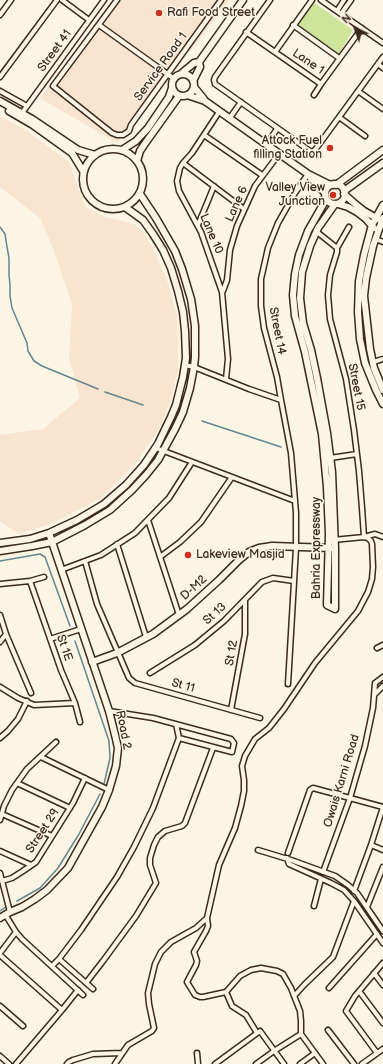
<!DOCTYPE html>
<html>
<head>
<meta charset="utf-8">
<style>
	body { margin:0 }
	#map { position:relative; width:383px; height:1064px; overflow:hidden; background:#fcf5e5; font-family:"Balsamiq Sans",sans-serif }
	canvas { display:block }
	.north { position:absolute; left:335px; top:8px; width:40px; height:40px; -webkit-text-stroke:3px #fcf5e5; paint-order:stroke; rotate:318deg; font-size:11px; font-weight:700; line-height:16px; text-align:center; color:#3b2a1e }
	.north::after { content:''; display:block; margin:auto; width:14px; height:18px; background:#3b2a1e; clip-path:polygon(50% 0,100% 100%,50% 72%,0 100%) }
</style>
</head>
<body>
<div id="map">
<canvas width="383" height="1064"></canvas>
<div class="north">N</div>
</div>
<script>
const ctx = document.querySelector('canvas').getContext('2d');
ctx.lineJoin = 'round';
function fillPath(path, color) {
  ctx.fillStyle = color;
  ctx.fill(path, 'evenodd');
}
function shape(rows) {
  const path = new Path2D();
  for (const r of rows) {
    if (r.length === 3) {
      path.moveTo(r[0] + r[2], r[1]);
      path.arc(r[0], r[1], r[2], 0, 2 * Math.PI);
      continue;
    }
    path.moveTo(r[0], r[1]);
    for (let i = 2; i < r.length; i += 2) path.lineTo(r[i], r[i + 1]);
  }
  return path;
}
function stroke(path, color, width, dash) {
  ctx.strokeStyle = color;
  ctx.lineWidth = width;
  ctx.lineCap = dash ? 'butt' : 'round';
  ctx.setLineDash(dash || []);
  ctx.stroke(path);
}
function write(font, color, halo, rows, align = 'center') {
  ctx.font = font + ' "Balsamiq Sans",sans-serif';
  ctx.lineWidth = 3;
  ctx.setLineDash([]);
  ctx.textBaseline = 'middle';
  ctx.strokeStyle = halo;
  ctx.fillStyle = color;
  for (const [text, x, y, turn = 0] of rows) {
    ctx.save();
    ctx.translate(x, y);
    ctx.rotate((+turn || 0) * Math.PI / 180);
    ctx.textAlign = isNaN(turn) ? turn : align;
    if (halo) ctx.strokeText(text, 0, 0);
    ctx.fillText(text, 0, 0);
    ctx.restore();
  }
}
fillPath(shape([
	[113,0,230,0,117,143,40,98],
	[0,116,27,131,69,162,85,207,105,217,134,224,141,230,152,246,168,283,177,316,178,369,171,400,159,429,135,464,101,498,53,523,19,534,0,521,0,435,43,429,80,398,69,358,72,304,53,248,40,218,0,187]
]), '#f8e4cf');
fillPath(shape([
	[312,1,353,30,338,56,294,25]
]), '#cce59b');
stroke(shape([
	[0,227,5,234,7,247,9,258,9,276,10,284,10,296,12,308,27,343,28,351,34,361,42,366,98,389],
	[105,392,143,405],
	[202,421,281,447],
	[0,561,40,554,45,557,70,626],
	[75,641,109,741,110,758,104,784],
	[17,901,40,888,58,868,79,834,100,794],
	[0,911,6,907]
]), '#61878f', 1.5);
const street = shape([
	[62,0,89,20],
	[117,0,53,86,112,133,117,135,123,135,129,131,131,125,221,0],
	[270,0,215,77,214,80,215,84,310,151,312,152,315,150,383,57],
	[321,0,383,43],
	[337,11,344,0],
	[341,14,351,0],
	[0,15,11,0],
	[99,25,173,78],
	[293,25,339,58],
	[246,32,321,84,362,28],
	[275,52,312,0],
	[378,64,383,68],
	[0,77,57,0],
	[0,91,27,106],
	[358,91,383,109],
	[314,95,321,84],
	[219,112,192,153,183,163,180,168,177,181,179,191,201,232,222,292,228,359,226,379],
	[22,113,104,0],
	[339,117,365,136],
	[229,119,241,102],
	[204,135,262,175],
	[266,145,277,129],
	[183,163,244,209],
	[198,225,214,186],
	[349,227,337,248,337,252,330,275,328,295,330,319,346,379,354,430,359,471,362,508,364,537,375,534,383,537],
	[317,232,337,248],
	[376,239,383,242],
	[223,291,227,280,230,250,237,226,255,186,279,154],
	[373,362,383,359],
	[185,365,194,367,249,389,281,400,277,377,264,328,261,306,261,279,268,248,278,223,295,193,308,174],
	[281,400,291,453,296,513,296,548,288,684],
	[156,448,295,501],
	[330,458,357,454],
	[148,520,179,615],
	[117,544,146,637],
	[160,557,180,542,201,522,232,477],
	[85,561,97,604,129,678,135,683,260,718],
	[61,570,101,555,135,533,169,498,192,462],
	[30,581,61,670,75,703,80,722],
	[0,584,30,581,44,577],
	[0,615,6,634,31,693],
	[50,639,81,629],
	[0,642,6,634],
	[377,648,383,645],
	[150,673,195,645,224,621,262,582,273,578,294,581],
	[0,687,18,698,34,705,75,703],
	[375,694,383,686],
	[231,710,245,634,245,600],
	[109,711,153,718,231,739,234,743,232,752,179,738],
	[0,738,8,731,18,719,27,701],
	[41,757,109,790],
	[17,783,70,808],
	[2,814,52,836],
	[0,820,4,806,12,790,27,769,56,742],
	[371,845,383,850],
	[258,850,291,860,335,876,348,885,357,893,383,931],
	[0,851,31,865],
	[288,853,310,790,313,788,383,807],
	[287,858,289,864,331,883,344,890,354,901,383,943],
	[323,872,350,798,365,746,373,708,375,683,383,677],
	[0,873,10,912],
	[2,881,12,878,23,871,36,862,73,803,85,778],
	[354,891,371,845,383,807],
	[314,906,321,879],
	[367,907,383,867],
	[5,914,16,932,22,939,83,995],
	[207,918,208,926,206,931,194,952,197,961,196,965,187,982,195,995,200,997,203,997,226,992,240,976,251,970,261,968,277,971,283,974,291,988,300,1011,301,1021,301,1034],
	[0,953,16,932],
	[0,955,62,1010],
	[59,959,93,989],
	[52,966,59,959,81,930,117,877,134,847,153,808,179,738,176,724],
	[374,973,383,985],
	[86,983,103,961,136,916,156,883,150,865,150,858,154,845,158,837,165,831,182,826,185,823,213,748],
	[329,988,377,934],
	[359,991,383,1023],
	[226,992,232,1006,246,1015,257,1033],
	[294,996,305,984,333,957,354,901],
	[0,1006,23,1026],
	[328,1030,354,1064],
	[197,1053,198,1064],
	[377,1053,346,1011,355,996,383,963],
	[0,1056,9,1064],
	[16,1064,62,1010,78,990],
	[67,1064,69,1062,73,1060,93,1054,122,1053],
	[115,1064,128,1045,152,1031,154,1028,149,1004,148,993,155,964,161,952,171,942,196,928,207,918,219,865,235,828,241,806,244,791,244,780,242,766,245,756,255,739,269,728,284,709,315,663,358,611,368,592,372,579,373,567,372,544,371,541,368,538,364,537,333,540],
	[215,1064,260,1031,284,1064],
	[256,1064,274,1051,301,1034,323,1064],
	[300,1064,315,1053],
	[362,1064,383,1049]
]);
const secondary = shape([
	[199,62,243,0],
	[182,73,194,63,199,62],
	[183,85,11],
	[193,81,200,67,199,62],
	[194,87,203,98,205,101,308,174,328,184,333,185],
	[187,95,205,101],
	[0,101,32,119,78,150,95,155],
	[9,111,33,125,72,153,83,171],
	[113,179,30],
	[122,150,136,141,148,128,169,97,172,88],
	[137,161,140,151,144,145,179,96],
	[310,177,325,193],
	[335,194,10],
	[336,185,383,150],
	[344,191,383,163],
	[344,194,354,203,364,211,378,219],
	[325,197,324,203,308,231,299,255,295,274,293,295,295,316,305,352,322,434,327,487,329,534,327,605,335,609,335,548,332,472,327,433,317,378,311,350,303,323,300,298,302,272,310,246,318,228,335,204],
	[338,204,348,207,357,212,366,219,374,228],
	[383,205,372,225,364,255,359,281,358,312,360,339,365,363,376,390,383,404],
	[383,218,373,246,366,278,364,296,370,349,374,368,383,390],
	[0,543,30,539,49,533,77,520,104,504,126,485,144,465,158,444,171,417,176,405,183,377,186,358,185,331,183,312,178,291,171,268,163,250,153,234,143,220,125,207],
	[0,551,32,546,52,542,85,525,110,510,132,490,146,475,158,460,175,429,183,412,190,388,194,367,195,357,195,326,191,299,182,269,175,251,156,218,140,194],
	[92,662,117,653,153,634,187,609,219,580,239,560,249,552,259,548,272,546,331,548],
	[0,918,10,912,22,907,35,899,47,890,68,868,102,807,109,790,116,766,118,748,116,739,109,711,49,533]
]);
stroke(street, '#3b2a1e', 7);
stroke(secondary, '#3b2a1e', 9);
stroke(street, '#fcf5e5', 4);
stroke(secondary, '#fcf5e5', 6);
for (const [x, y, r, color] of [
	[159,13,4,"#c8321e"],
	[330,148,4,"#c8321e"],
	[333,195,4,"#c8321e"],
	[188,555,4,"#c8321e"]
]) {
  const dot = new Path2D();
  dot.arc(x, y, r, 0, 2 * Math.PI);
  ctx.fillStyle = color;
  ctx.fill(dot);
  stroke(dot, '#fcf5e5', 1.5);
}
write('12px', '#3b2a1e', '#fcf5e5', [
	["Rafi Food Street",167,13],
	["Attock Fuel",322,141,"right"],
	["filling Station",322,155,"right"],
	["Valley View",325,188,"right"],
	["Junction",325,202,"right"],
	["Lakeview Masjid",196,555]
], 'left');
write('12px', '#3b2a1e', '#fcf5e5', [
	["Street 41",55,51,-54],
	["Lane 1",308,62,34],
	["Service Road 1",161,67,-54],
	["Lane 6",237,204,-66],
	["Lane 10",211,234,67],
	["Street 14",277,331,79],
	["Street 15",356,387,79],
	["Bahria Expressway",317,548,-90],
	["D-M2",194,588,-42],
	["St 13",215,614,-42],
	["St 1E",64,648,71],
	["St 12",232,653,-80],
	["St 11",183,686,16],
	["Road 2",123,730,79],
	["Owais Karni Road",342,781,-73],
	["Street 29",43,831,-57]
]);
</script>
</body>
</html>
